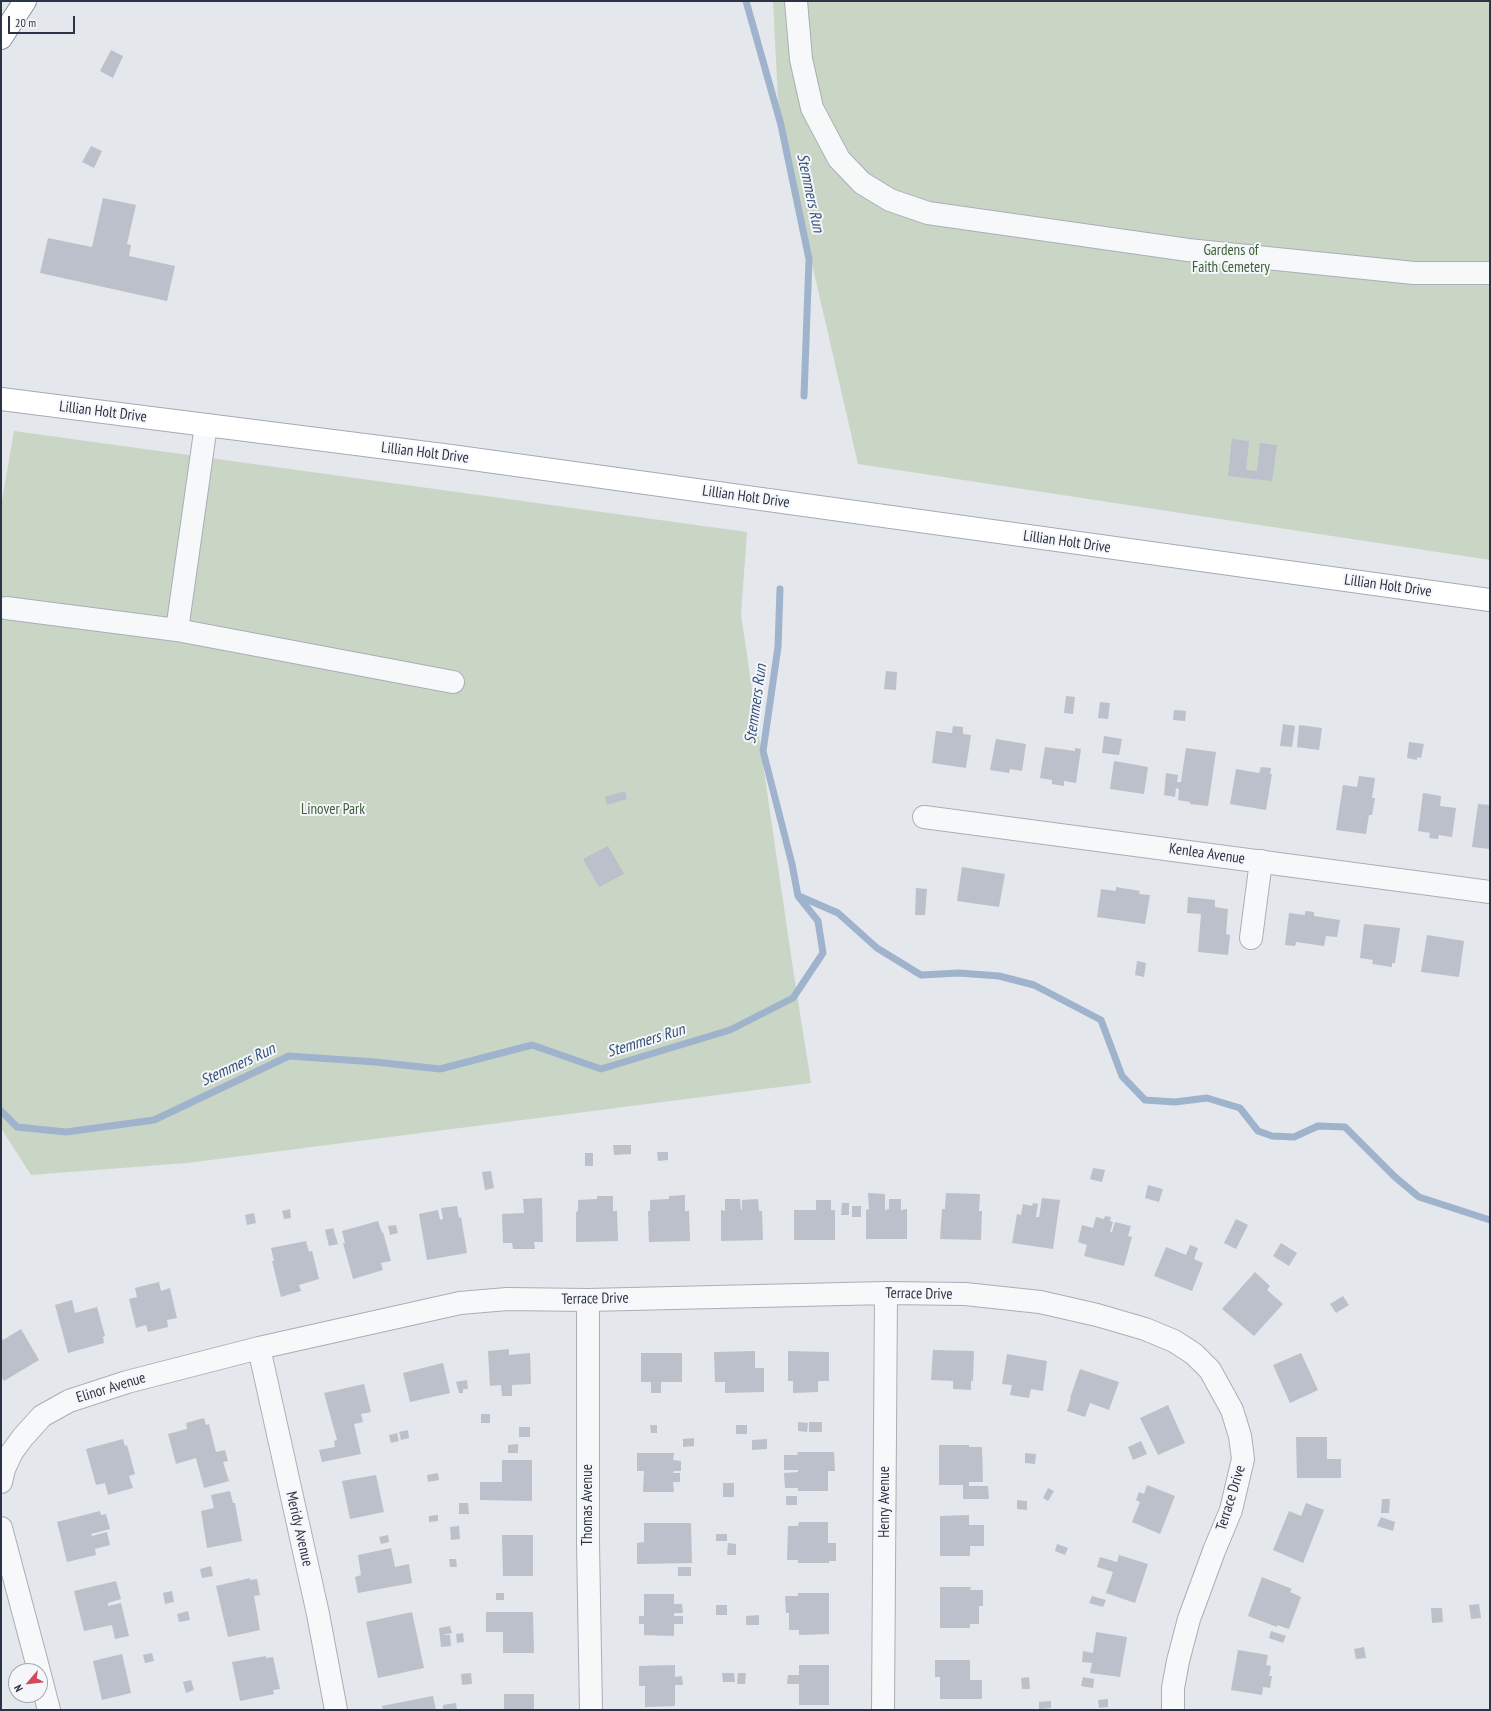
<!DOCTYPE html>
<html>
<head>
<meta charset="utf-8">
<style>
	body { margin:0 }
	#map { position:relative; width:1491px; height:1711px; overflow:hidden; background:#e4e7ec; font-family:"PT Sans Narrow",sans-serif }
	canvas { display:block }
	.frame { position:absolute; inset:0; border:2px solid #2b3445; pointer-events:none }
	.north { position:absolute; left:8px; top:1663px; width:40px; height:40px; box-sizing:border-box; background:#f4f6f9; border:1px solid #a4a8b1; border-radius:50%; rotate:242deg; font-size:11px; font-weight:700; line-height:16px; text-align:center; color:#2b3445 }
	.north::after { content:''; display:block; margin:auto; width:14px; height:18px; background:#d1495b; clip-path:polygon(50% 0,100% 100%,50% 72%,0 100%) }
	.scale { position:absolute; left:8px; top:16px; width:67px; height:18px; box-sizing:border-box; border:2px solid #2b3445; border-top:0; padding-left:5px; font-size:12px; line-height:14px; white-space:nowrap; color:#2b3445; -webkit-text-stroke:3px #f4f6f9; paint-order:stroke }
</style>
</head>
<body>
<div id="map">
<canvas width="1491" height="1711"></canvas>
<div class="frame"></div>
<div class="north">N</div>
<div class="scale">20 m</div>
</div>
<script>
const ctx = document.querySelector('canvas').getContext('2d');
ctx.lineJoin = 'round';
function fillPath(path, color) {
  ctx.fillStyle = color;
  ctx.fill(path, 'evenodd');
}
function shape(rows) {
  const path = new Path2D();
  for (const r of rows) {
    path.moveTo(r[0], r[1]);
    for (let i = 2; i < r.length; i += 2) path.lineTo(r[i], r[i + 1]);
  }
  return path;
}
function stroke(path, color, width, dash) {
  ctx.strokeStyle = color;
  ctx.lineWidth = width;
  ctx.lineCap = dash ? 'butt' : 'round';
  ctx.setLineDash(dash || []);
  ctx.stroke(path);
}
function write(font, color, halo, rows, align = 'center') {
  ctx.font = font + ' "PT Sans Narrow",sans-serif';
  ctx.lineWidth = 4;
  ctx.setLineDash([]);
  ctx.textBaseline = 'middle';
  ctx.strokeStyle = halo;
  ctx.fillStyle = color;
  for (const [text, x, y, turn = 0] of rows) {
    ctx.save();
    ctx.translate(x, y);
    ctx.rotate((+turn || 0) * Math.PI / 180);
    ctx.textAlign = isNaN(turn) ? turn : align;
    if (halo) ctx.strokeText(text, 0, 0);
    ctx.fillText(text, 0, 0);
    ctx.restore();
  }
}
fillPath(shape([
	[773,1,1490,1,1490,560,858,464,779,120],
	[14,431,747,532,741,614,792,962,811,1083,187,1163,31,1175,1,1128,1,506]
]), '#c9d6c5');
stroke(shape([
	[746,1,781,125,809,259,804,396],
	[799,896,838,913,877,948,921,975,959,973,999,976,1034,985,1101,1020,1122,1076,1145,1100,1175,1102,1207,1098,1240,1108,1258,1131,1272,1136,1294,1137,1318,1126,1345,1127,1395,1177,1419,1197,1490,1220],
	[1,1111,17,1127,66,1132,154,1120,289,1056,375,1062,440,1069,532,1045,601,1069,730,1030,793,998,823,953,818,921,798,896,792,864,763,751,778,647,780,589]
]), '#9fb4cc', 7);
fillPath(shape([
	[111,50,123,56,113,78,100,71],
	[91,146,102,151,94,168,82,162],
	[103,198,136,205,127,244,131,245,129,256,175,266,167,301,40,273,48,238,92,247],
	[1232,439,1249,441,1246,470,1257,471,1260,443,1277,445,1272,481,1228,476],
	[886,671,897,672,896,690,884,689],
	[1066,696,1075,697,1073,714,1064,713],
	[1100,702,1110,703,1108,719,1098,718],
	[1174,710,1186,711,1185,721,1173,720],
	[1283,724,1295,726,1292,747,1280,746],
	[1299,725,1322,728,1319,750,1297,747],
	[953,726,963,727,963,734,971,735,966,768,932,763,936,731,952,733],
	[1104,736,1122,739,1119,755,1102,753],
	[996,739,1026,744,1022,771,1010,769,1009,773,990,770],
	[1409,742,1424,744,1421,758,1417,757,1417,760,1407,758],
	[1045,747,1075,751,1075,748,1081,749,1076,783,1064,781,1064,786,1052,784,1052,780,1040,778],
	[1186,748,1216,752,1208,806,1190,804,1190,802,1178,800,1179,789,1176,788,1175,797,1164,795,1166,773,1178,775,1177,782,1181,782],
	[1114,761,1148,767,1144,794,1110,789],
	[1261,767,1271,768,1270,774,1272,774,1266,810,1230,804,1236,769,1259,773],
	[1359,776,1375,778,1372,798,1375,798,1372,815,1369,815,1366,834,1336,830,1343,785,1357,787],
	[625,791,627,799,607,805,605,797],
	[1423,793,1441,796,1440,806,1456,808,1452,837,1439,835,1438,839,1429,838,1430,833,1418,831],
	[1478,804,1490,805,1490,849,1472,847],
	[608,846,624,874,599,887,583,859],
	[962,867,1005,874,999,907,957,901],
	[1116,887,1140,891,1139,894,1150,895,1145,924,1097,917,1101,889,1116,891],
	[916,888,927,889,925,915,915,915],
	[1188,897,1215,900,1215,907,1228,909,1226,934,1230,935,1228,955,1198,952,1201,914,1187,913],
	[1305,911,1314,912,1314,916,1340,920,1337,937,1326,936,1324,946,1296,942,1295,946,1285,945,1289,913,1305,915],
	[1364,924,1400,928,1395,963,1392,963,1392,967,1372,964,1373,960,1360,958],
	[1427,935,1464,941,1459,977,1421,972],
	[1137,961,1146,963,1144,977,1135,975],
	[613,1145,631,1145,631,1154,614,1155],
	[657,1152,668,1152,668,1160,658,1161],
	[585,1153,593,1153,593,1166,585,1166],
	[1093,1168,1105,1170,1102,1182,1090,1179],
	[491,1171,494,1188,485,1190,482,1172],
	[1148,1185,1163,1189,1159,1202,1145,1198],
	[868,1193,885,1194,885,1210,889,1209,889,1199,901,1199,901,1210,907,1209,907,1239,866,1239,866,1210,869,1209],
	[946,1193,980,1194,979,1211,982,1211,981,1240,940,1239,942,1209,945,1209],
	[685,1195,685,1211,689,1211,690,1241,649,1242,648,1211,650,1211,650,1200,669,1199,669,1196],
	[597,1196,613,1196,613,1211,617,1211,618,1241,576,1242,576,1212,578,1211,578,1200,597,1199],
	[542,1198,543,1242,534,1242,535,1249,513,1249,512,1243,503,1243,502,1214,524,1213,523,1199],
	[1042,1198,1060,1200,1053,1249,1012,1243,1017,1214,1021,1215,1023,1204,1032,1206,1033,1203,1038,1204,1036,1217,1039,1217],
	[725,1199,740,1199,741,1210,742,1210,742,1200,758,1199,759,1211,762,1211,763,1240,721,1241,721,1210,725,1211],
	[816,1200,831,1200,831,1210,835,1210,835,1240,794,1240,794,1210,816,1210],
	[842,1203,849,1203,849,1215,841,1215],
	[457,1206,459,1218,461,1217,467,1253,427,1260,419,1214,438,1210,440,1220,443,1219,441,1208],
	[852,1206,861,1206,861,1217,852,1217],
	[290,1209,291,1218,284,1219,282,1211],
	[254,1213,256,1223,247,1225,245,1215],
	[1105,1216,1111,1217,1110,1221,1113,1222,1110,1232,1112,1232,1115,1222,1131,1226,1128,1236,1132,1237,1124,1266,1084,1256,1087,1245,1078,1242,1082,1225,1093,1228,1096,1217,1104,1219],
	[1236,1219,1248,1225,1236,1249,1224,1243],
	[378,1221,382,1233,383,1232,391,1261,381,1263,383,1270,353,1279,343,1243,345,1243,342,1231],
	[396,1225,398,1233,390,1235,388,1226],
	[333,1228,338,1244,329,1246,325,1230],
	[306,1241,309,1252,312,1251,319,1279,299,1285,301,1291,281,1297,272,1261,274,1261,271,1248],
	[1281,1243,1297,1253,1289,1266,1273,1256],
	[1190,1245,1198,1248,1194,1259,1203,1263,1192,1291,1154,1276,1166,1247,1186,1255],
	[1255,1272,1270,1286,1267,1290,1283,1304,1254,1336,1222,1309],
	[159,1282,161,1291,170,1288,177,1318,167,1320,168,1327,148,1332,146,1325,136,1328,129,1299,137,1297,135,1288],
	[1343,1296,1349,1305,1336,1313,1330,1304],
	[72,1300,75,1313,97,1307,105,1336,103,1337,104,1343,68,1353,55,1305],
	[21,1329,39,1360,4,1381,1,1376,1,1337,3,1340],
	[509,1349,509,1355,530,1353,531,1384,512,1385,512,1396,502,1396,501,1385,490,1386,488,1351],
	[933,1350,974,1351,973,1381,971,1381,971,1390,953,1389,953,1381,931,1380],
	[755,1351,755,1368,764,1368,764,1392,725,1393,725,1382,715,1382,714,1352],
	[788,1351,829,1352,829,1381,818,1381,818,1392,793,1393,793,1381,788,1381],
	[641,1353,682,1353,682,1382,661,1382,661,1393,651,1393,651,1382,641,1382],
	[1301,1353,1318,1390,1290,1403,1273,1365],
	[1007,1354,1047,1361,1043,1391,1031,1389,1029,1398,1010,1395,1012,1385,1002,1384],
	[443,1363,450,1393,410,1402,403,1373],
	[1080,1369,1119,1382,1109,1410,1090,1403,1085,1417,1067,1411,1071,1398,1070,1398],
	[467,1380,468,1389,463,1389,463,1393,459,1393,456,1382],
	[364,1384,371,1412,361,1414,363,1422,354,1424,361,1454,322,1462,319,1450,335,1447,334,1441,337,1440,324,1393],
	[1168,1405,1185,1443,1158,1455,1140,1418],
	[481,1414,490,1414,490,1423,481,1423],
	[204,1418,206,1425,209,1424,216,1452,225,1450,228,1461,223,1462,229,1481,204,1488,196,1458,176,1464,168,1434,187,1429,186,1423],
	[798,1422,808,1423,807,1432,798,1431],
	[809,1422,822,1422,822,1432,809,1432],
	[650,1425,657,1425,657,1433,651,1433],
	[736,1425,747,1425,747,1434,736,1434],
	[519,1427,530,1427,530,1437,519,1437],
	[408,1430,409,1438,401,1440,399,1432],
	[397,1433,399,1441,391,1443,389,1435],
	[1296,1437,1327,1437,1327,1459,1341,1459,1341,1478,1297,1478],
	[694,1438,694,1446,683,1447,683,1439],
	[123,1439,125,1446,127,1445,135,1474,129,1476,133,1488,108,1495,105,1483,96,1485,86,1449],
	[767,1439,767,1449,752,1450,752,1440],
	[1141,1441,1147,1454,1133,1460,1128,1447],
	[518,1444,518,1453,508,1453,508,1445],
	[939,1445,969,1445,969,1447,982,1447,983,1482,969,1482,969,1486,988,1486,989,1499,963,1499,963,1485,939,1485],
	[797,1452,834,1452,835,1471,828,1471,828,1491,798,1491,798,1488,785,1488,784,1473,798,1472,798,1470,784,1470,784,1455,798,1455],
	[637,1453,674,1453,673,1460,681,1461,681,1471,674,1471,673,1473,680,1473,680,1482,673,1482,674,1492,643,1492,644,1471,637,1471],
	[1025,1453,1036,1454,1035,1464,1025,1463],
	[502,1460,532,1460,532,1501,480,1500,480,1482,502,1482],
	[438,1473,439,1480,428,1482,427,1475],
	[376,1475,384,1512,350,1519,342,1481],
	[723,1483,734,1483,734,1497,723,1497],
	[1147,1485,1175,1496,1160,1534,1132,1522,1140,1502,1136,1500,1139,1492,1144,1494],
	[1048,1488,1054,1491,1048,1501,1043,1498],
	[230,1491,233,1503,235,1503,242,1541,207,1548,201,1511,214,1508,211,1495],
	[786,1496,797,1496,797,1505,786,1505],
	[1382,1499,1390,1499,1389,1513,1381,1513],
	[1017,1500,1027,1501,1027,1510,1017,1509],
	[459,1503,468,1503,469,1514,459,1514],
	[1306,1503,1324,1510,1303,1563,1273,1550,1289,1511,1301,1516],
	[100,1511,101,1515,106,1514,110,1529,91,1534,92,1536,107,1532,110,1545,95,1549,96,1555,67,1562,57,1522],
	[438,1515,438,1521,429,1522,429,1516],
	[969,1515,969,1525,984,1525,984,1546,970,1546,970,1556,940,1556,940,1516],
	[1381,1517,1395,1522,1393,1531,1377,1526],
	[799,1522,828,1522,828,1543,836,1543,836,1561,829,1561,829,1563,798,1563,798,1560,787,1560,788,1526,798,1526],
	[644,1523,691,1523,692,1563,637,1564,637,1543,644,1542],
	[459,1526,460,1539,451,1540,450,1527],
	[716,1534,727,1534,727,1541,716,1541],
	[388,1535,389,1542,381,1544,379,1537],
	[502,1535,533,1535,533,1576,503,1576],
	[728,1543,736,1544,736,1555,727,1555],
	[1057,1544,1068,1548,1065,1555,1055,1551],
	[391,1548,395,1567,409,1564,412,1583,358,1593,355,1577,361,1575,358,1555],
	[1119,1555,1148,1564,1135,1603,1106,1593,1113,1572,1097,1567,1100,1557,1117,1562],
	[449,1559,456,1559,457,1567,450,1567],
	[211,1566,213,1576,202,1578,200,1569],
	[678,1567,691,1567,691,1576,678,1576],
	[1262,1577,1292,1589,1290,1592,1301,1597,1289,1629,1277,1625,1277,1627,1248,1616],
	[250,1578,250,1580,257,1579,260,1595,254,1596,260,1630,228,1637,216,1586],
	[116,1581,121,1599,108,1603,108,1606,121,1603,129,1636,115,1639,112,1625,84,1631,74,1591],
	[940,1587,971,1587,970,1590,983,1590,983,1606,979,1606,979,1624,970,1624,970,1628,940,1628],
	[172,1591,174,1602,165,1604,163,1593],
	[496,1593,504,1593,504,1600,496,1600],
	[798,1593,829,1593,829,1634,799,1635,799,1630,789,1630,789,1613,786,1613,785,1596,798,1596],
	[644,1594,674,1594,674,1604,682,1604,683,1613,674,1613,674,1616,683,1616,683,1624,674,1624,674,1636,644,1635,644,1624,639,1624,639,1616,644,1616],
	[1092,1596,1106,1600,1103,1607,1089,1603],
	[1479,1604,1481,1618,1471,1619,1469,1605],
	[716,1605,727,1605,727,1615,716,1615],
	[1431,1608,1442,1608,1443,1622,1432,1623],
	[188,1611,190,1620,179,1622,177,1614],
	[412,1612,424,1668,378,1678,366,1622],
	[486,1612,533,1612,534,1653,503,1653,503,1632,486,1632],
	[759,1615,759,1625,746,1625,746,1616],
	[450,1626,452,1633,442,1635,450,1635,451,1646,441,1647,439,1628],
	[1271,1631,1286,1636,1283,1643,1269,1638],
	[1096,1632,1127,1637,1120,1677,1090,1673,1092,1663,1082,1662,1083,1651,1093,1653],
	[463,1633,464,1642,457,1643,456,1634],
	[1364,1647,1366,1658,1356,1659,1354,1649],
	[1238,1650,1268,1655,1266,1665,1271,1666,1269,1676,1272,1676,1270,1688,1263,1687,1262,1695,1231,1690],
	[152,1653,154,1661,145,1663,143,1655],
	[122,1654,131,1693,102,1700,93,1661],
	[266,1656,266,1658,273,1657,280,1689,273,1690,274,1694,240,1701,232,1662],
	[935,1660,970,1660,970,1680,982,1680,982,1699,940,1699,940,1677,935,1677],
	[675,1665,675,1677,682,1676,683,1685,675,1685,675,1706,645,1707,645,1686,639,1686,639,1666],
	[799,1665,829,1665,829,1705,799,1705,799,1684,787,1684,788,1675,799,1675],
	[471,1673,472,1684,462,1685,461,1674],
	[722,1673,734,1673,735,1682,723,1682],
	[738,1673,746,1673,745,1684,737,1684],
	[1029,1677,1030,1689,1022,1689,1021,1678],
	[1083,1677,1094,1679,1093,1688,1081,1686],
	[191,1680,194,1690,186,1693,183,1682],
	[504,1694,534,1694,534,1710,504,1710],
	[433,1696,436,1710,383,1710,382,1706],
	[1108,1699,1108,1707,1099,1708,1098,1700],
	[1051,1701,1051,1708,1039,1709,1039,1702],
	[456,1703,457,1710,443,1710,443,1705]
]), '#bbc0ca');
const minor = shape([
	[796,1,801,59,812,108,839,159,862,183,890,200,928,213,1188,250,1414,273,1490,273],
	[6,608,177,630,453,682],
	[177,630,206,425],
	[924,817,1490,892],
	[1251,938,1261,861],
	[588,1300,588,1543,591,1710],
	[259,1348,318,1614,336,1710],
	[1,1482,4,1469,12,1452,23,1437,42,1416,69,1401,127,1382,259,1348,460,1303,507,1299,588,1300,886,1293,965,1294,1040,1302,1097,1315,1145,1329,1174,1341,1194,1354,1210,1370,1232,1410,1240,1436,1243,1459,1231,1510,1214,1551,1189,1619,1178,1661,1173,1688,1173,1710],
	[1,1528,39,1671],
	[40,1675,49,1710],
	[883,1710,886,1293]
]);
const major = shape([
	[1,399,451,456,1490,600]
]);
const highway = shape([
	[1,38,25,1]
]);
stroke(minor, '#a9aeb7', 24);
stroke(major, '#a3abb8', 24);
stroke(highway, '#8b94a3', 24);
stroke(minor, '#f7f8fa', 22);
stroke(major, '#fff', 22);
stroke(highway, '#fff', 22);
write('15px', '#3f6138', '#f4f6f9', [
	["Gardens of",1231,251],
	["Faith Cemetery",1231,268],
	["Linover Park",333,810]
]);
write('15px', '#2b3445', '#f4f6f9', [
	["Lillian Holt Drive",103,412,7],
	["Lillian Holt Drive",425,453,7],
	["Lillian Holt Drive",746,497,8],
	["Lillian Holt Drive",1067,542,8],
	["Lillian Holt Drive",1388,586,8],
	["Kenlea Avenue",1207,854,8],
	["Terrace Drive",919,1294,1],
	["Terrace Drive",595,1299,-1],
	["Elinor Avenue",111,1388,-17],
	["Terrace Drive",1231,1498,-73],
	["Henry Avenue",885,1502,-90],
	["Thomas Avenue",588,1505,-90],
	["Meridy Avenue",299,1529,77]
]);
write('italic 16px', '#34527a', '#f4f6f9', [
	["Stemmers Run",810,193,78],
	["Stemmers Run",756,704,-82],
	["Stemmers Run",646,1041,-17],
	["Stemmers Run",238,1065,-25]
]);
</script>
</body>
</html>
